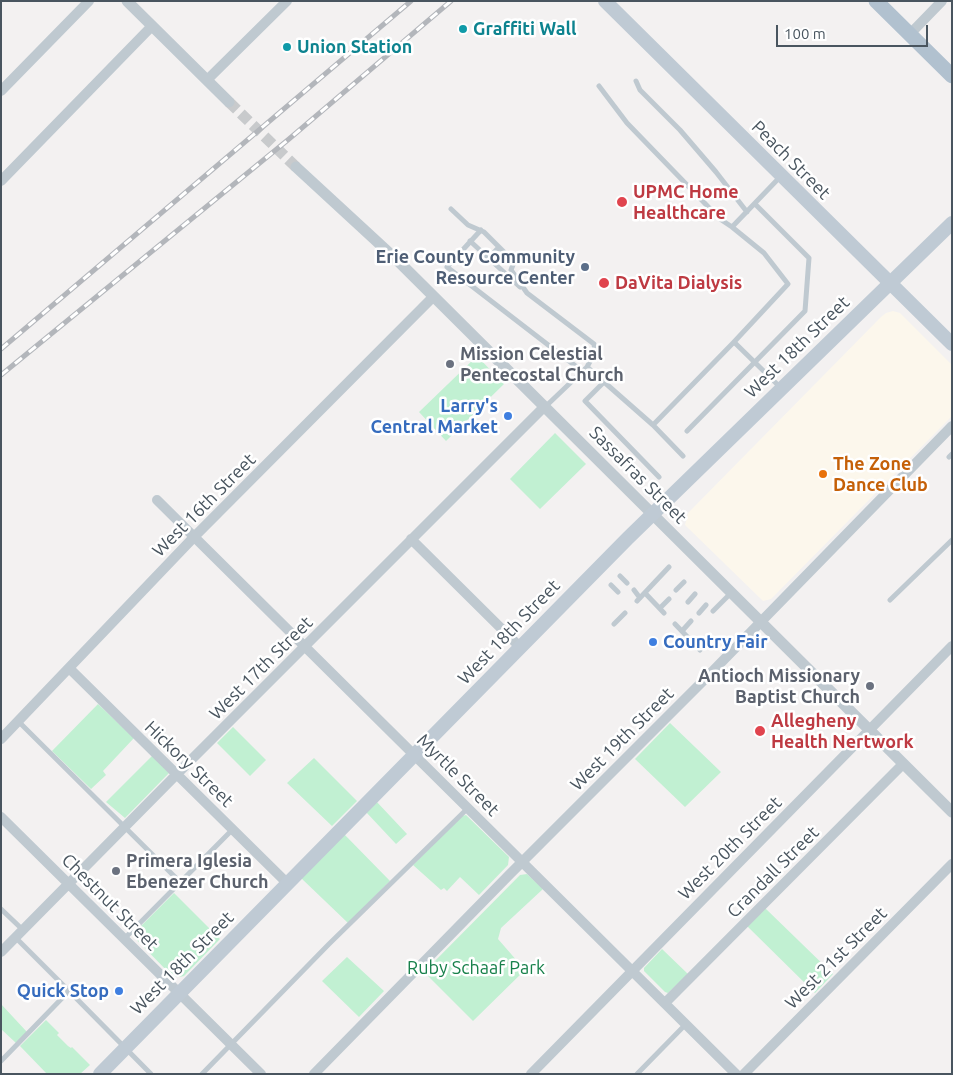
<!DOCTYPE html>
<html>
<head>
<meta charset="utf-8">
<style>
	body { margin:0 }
	#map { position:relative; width:953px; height:1075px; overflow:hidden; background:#f3f1f1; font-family:Ubuntu,sans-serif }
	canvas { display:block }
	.frame { position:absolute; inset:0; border:2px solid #49555f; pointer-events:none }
	.scale { position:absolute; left:776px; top:25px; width:152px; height:22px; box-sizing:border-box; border:2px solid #49555f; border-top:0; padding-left:6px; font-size:15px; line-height:18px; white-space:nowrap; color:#49555f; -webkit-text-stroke:4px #fff; paint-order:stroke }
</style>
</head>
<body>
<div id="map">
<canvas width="953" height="1075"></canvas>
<div class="frame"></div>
<div class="scale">100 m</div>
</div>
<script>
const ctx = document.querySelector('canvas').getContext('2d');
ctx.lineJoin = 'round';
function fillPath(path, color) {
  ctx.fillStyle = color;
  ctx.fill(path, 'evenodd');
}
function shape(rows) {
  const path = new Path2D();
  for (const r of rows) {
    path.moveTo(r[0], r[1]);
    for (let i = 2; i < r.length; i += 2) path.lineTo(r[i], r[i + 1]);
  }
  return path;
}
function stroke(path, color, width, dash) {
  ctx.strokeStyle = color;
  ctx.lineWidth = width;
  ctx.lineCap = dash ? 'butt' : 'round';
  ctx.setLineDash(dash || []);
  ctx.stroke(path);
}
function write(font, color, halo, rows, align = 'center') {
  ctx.font = font + ' Ubuntu,sans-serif';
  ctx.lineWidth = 5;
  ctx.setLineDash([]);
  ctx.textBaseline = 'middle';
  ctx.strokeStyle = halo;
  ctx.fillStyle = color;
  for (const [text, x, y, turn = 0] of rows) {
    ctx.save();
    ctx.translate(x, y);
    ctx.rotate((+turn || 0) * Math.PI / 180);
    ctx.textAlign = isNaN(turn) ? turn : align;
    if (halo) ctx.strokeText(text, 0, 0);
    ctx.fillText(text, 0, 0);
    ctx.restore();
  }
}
fillPath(shape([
	[893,311,900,313,952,365,952,416,771,599,763,601,685,525,688,513,881,317,886,313]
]), '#fcf7ec');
fillPath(shape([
	[477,356,504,384,446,441,419,412],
	[555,433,586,464,540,509,510,479],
	[98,704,134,738,103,771,106,775,91,789,52,751],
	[670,723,721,772,685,807,635,759],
	[233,727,266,760,250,776,217,743],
	[152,756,169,773,125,818,106,802],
	[314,758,357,801,332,826,287,783],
	[376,801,407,834,396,844,366,812],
	[466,815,509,857,508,865,479,895,460,877,447,891,444,888,441,890,413,865,462,816],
	[344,834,390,881,348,923,301,878],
	[527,874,543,889,501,928,498,939,525,970,473,1021,424,972,520,875],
	[174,893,220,939,184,976,180,977,172,976,132,935],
	[765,908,833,974,815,993,747,926],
	[662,949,688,974,668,993,665,992,644,971,644,968],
	[347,957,384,991,359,1017,322,981],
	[1,1004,27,1032,16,1043,1,1029],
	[46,1020,59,1033,57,1035,68,1046,71,1048,72,1047,90,1065,80,1074,47,1074,20,1046]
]), '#c1f0d2');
stroke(shape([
	[229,102,296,167]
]), '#c8cacc', 11, [11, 5.5]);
stroke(shape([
	[636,81,640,90,680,130,716,172,747,212],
	[599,86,627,123,720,219,732,227],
	[780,177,732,227,764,253,788,284,734,342,781,388],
	[451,209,468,225,484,232,514,262,511,270,527,293,594,344,595,352,587,367],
	[481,230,447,267,582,371],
	[470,241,520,287],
	[489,258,499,247],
	[604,382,585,401,659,477],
	[545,407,587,367,653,425,734,342],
	[653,425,683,456],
	[687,431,805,311,809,258,755,204],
	[949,457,952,454],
	[620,576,627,583],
	[611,585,618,592],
	[634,590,640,598],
	[676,590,684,582],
	[645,593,664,613],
	[890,600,952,540],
	[637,601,669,567],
	[688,602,695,594],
	[660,608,669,599],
	[713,611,731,593],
	[699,613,706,605],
	[614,624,625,613],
	[675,624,700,650],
	[682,631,691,621],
	[18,721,180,882],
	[1,909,23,930],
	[16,938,69,991],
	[124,939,233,829],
	[1,1061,69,991,151,1074],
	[202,1074,329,944,468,808],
	[637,1074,686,1024]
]), '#bfc9d0', 5);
stroke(shape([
	[910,34,942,1],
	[207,80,287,1],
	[1,91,89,1],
	[1,181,152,26],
	[157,500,736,1074],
	[411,539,521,648],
	[69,668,287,883],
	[1,739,194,537,433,297],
	[1,817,261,1074],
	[1,952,176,775,544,407],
	[666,1002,903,764],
	[314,1074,510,874,705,679,952,426],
	[531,1074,952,646],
	[744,1074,952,864]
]), '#bfc9d0', 10);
stroke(shape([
	[127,1,229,102],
	[296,167,398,261,952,812]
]), '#bfc9d0', 11);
stroke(shape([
	[605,1,952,344],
	[100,1074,628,538,952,223]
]), '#bfcad4', 14);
stroke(shape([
	[876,1,952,76]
]), '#b1c1cf', 15);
const rail = shape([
	[1,349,411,1],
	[1,375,289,139,451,1]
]);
stroke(rail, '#b3b6bb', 5);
stroke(rail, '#fff', 3, [9]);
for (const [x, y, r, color] of [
	[463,29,5,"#0f9aa8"],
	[287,47,5,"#0f9aa8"],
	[622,202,6,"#e0444e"],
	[585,267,5,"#5c6f8a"],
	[604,283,6,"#e0444e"],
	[450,364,5,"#6b7280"],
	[508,416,5,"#3f7fe0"],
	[823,474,5,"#e8710a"],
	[653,642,5,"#3f7fe0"],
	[870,686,5,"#6b7280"],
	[760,731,6,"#e0444e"],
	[116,871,5,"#6b7280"],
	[119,991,5,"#3f7fe0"]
]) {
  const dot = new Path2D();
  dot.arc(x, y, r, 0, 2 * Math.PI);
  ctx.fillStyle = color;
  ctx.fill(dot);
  stroke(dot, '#fff', 2);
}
write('bold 18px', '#0d838f', '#fff', [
	["Graffiti Wall",473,29],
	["Union Station",297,47]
], 'left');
write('18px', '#49555f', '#fff', [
	["Peach Street",791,160,45],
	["West 18th Street",797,347,-44],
	["Sassafras Street",638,475,45],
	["West 16th Street",204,505,-45],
	["West 18th Street",509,632,-46],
	["West 17th Street",261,668,-45],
	["West 19th Street",622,739,-45],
	["Hickory Street",189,764,44],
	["Myrtle Street",458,775,45],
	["West 20th Street",730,848,-45],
	["Crandall Street",773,872,-45],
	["Chestnut Street",110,902,45],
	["West 21st Street",836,958,-45],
	["West 18th Street",182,963,-45]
]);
write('bold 18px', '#be3a42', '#fff', [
	["UPMC Home",633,192],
	["Healthcare",633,213],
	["DaVita Dialysis",615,283],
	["Allegheny",771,721],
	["Health Nertwork",771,742]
], 'left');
write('bold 18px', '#4e5e75', '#fff', [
	["Erie County Community",575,257],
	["Resource Center",575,278]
], 'right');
write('bold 18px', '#5b616d', '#fff', [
	["Mission Celestial",460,354],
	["Pentecostal Church",460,375],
	["Antioch Missionary",860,676,"right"],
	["Baptist Church",860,697,"right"],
	["Primera Iglesia",126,861],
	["Ebenezer Church",126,882]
], 'left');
write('bold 18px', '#366cbe', '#fff', [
	["Larry's",498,406],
	["Central Market",498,427],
	["Country Fair",663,642,"left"],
	["Quick Stop",109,991]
], 'right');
write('bold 18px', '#c56008', '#fff', [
	["The Zone",833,464],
	["Dance Club",833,485]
], 'left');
write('18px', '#18814b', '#fff', [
	["Ruby Schaaf Park",476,968]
]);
</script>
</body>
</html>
